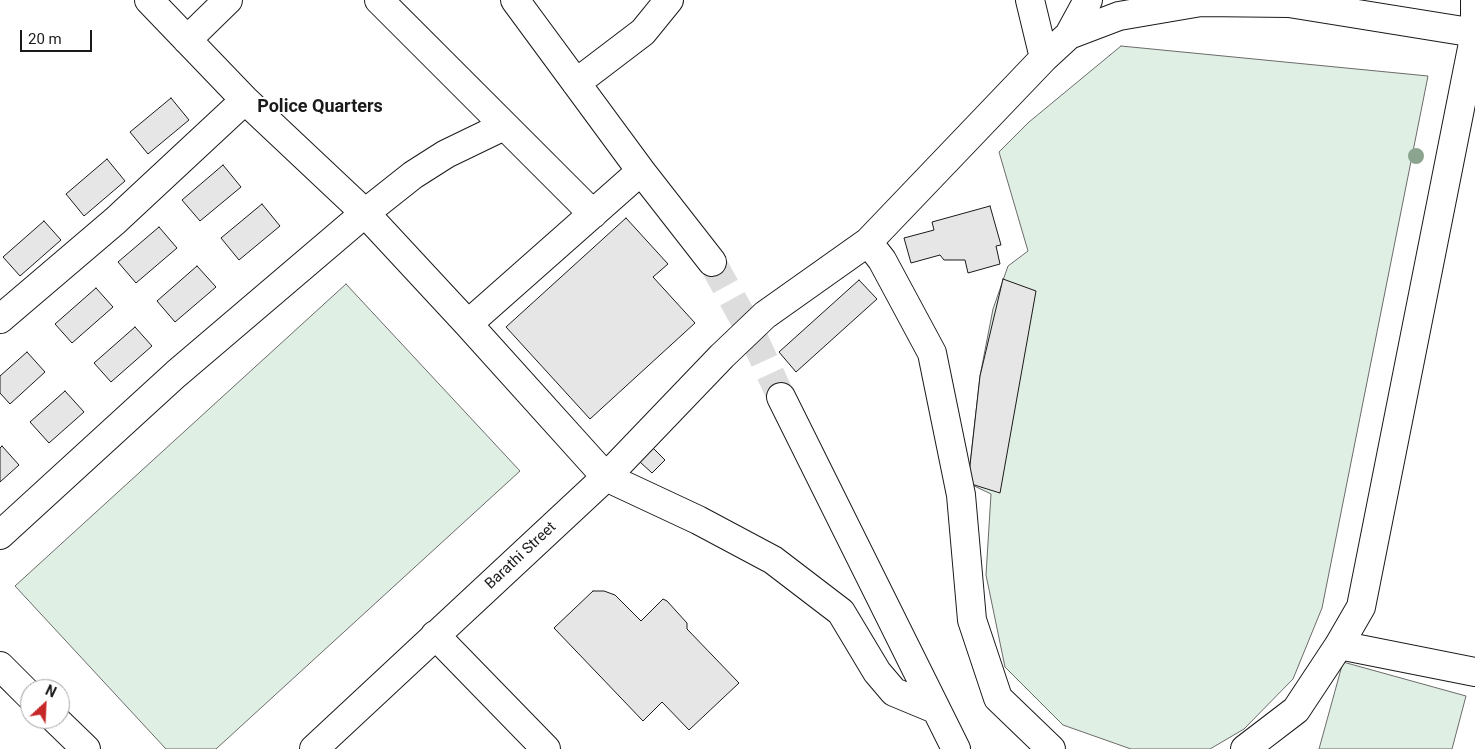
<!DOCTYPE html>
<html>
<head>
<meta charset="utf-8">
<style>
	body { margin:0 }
	#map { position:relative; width:1475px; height:749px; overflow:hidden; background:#fff; font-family:Roboto,sans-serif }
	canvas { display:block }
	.north { position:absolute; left:20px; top:679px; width:50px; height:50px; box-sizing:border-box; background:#fff; border:1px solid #a3a3a3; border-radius:50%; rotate:25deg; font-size:14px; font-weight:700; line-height:20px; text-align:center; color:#1a1a1a }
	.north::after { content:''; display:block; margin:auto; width:18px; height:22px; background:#c62828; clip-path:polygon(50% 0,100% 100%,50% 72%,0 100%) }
	.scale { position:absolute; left:20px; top:30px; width:72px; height:22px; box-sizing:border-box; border:2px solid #1a1a1a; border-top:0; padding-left:6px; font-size:15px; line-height:18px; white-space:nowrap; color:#1a1a1a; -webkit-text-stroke:4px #fff; paint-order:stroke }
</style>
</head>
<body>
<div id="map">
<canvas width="1475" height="749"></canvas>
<div class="north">N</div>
<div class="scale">20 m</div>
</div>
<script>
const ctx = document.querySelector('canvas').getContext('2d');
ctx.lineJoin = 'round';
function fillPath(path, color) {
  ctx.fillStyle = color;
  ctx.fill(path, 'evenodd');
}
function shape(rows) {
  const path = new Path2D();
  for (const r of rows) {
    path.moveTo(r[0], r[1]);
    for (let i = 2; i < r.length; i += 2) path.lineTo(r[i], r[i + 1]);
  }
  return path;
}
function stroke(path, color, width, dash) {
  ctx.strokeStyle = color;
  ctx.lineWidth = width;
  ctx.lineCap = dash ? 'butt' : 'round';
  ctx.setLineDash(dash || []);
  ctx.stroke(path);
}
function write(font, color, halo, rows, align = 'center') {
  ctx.font = font + ' Roboto,sans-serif';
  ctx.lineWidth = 4;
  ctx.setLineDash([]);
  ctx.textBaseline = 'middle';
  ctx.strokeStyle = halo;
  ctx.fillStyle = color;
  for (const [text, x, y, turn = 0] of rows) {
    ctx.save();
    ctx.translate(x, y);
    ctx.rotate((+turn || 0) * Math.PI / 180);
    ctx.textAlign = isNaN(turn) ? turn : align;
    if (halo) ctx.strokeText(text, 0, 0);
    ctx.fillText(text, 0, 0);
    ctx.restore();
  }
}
const green = shape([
	[1121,46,1428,76,1322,608,1293,679,1244,729,1210,749,1131,749,1063,725,1005,667,986,575,991,494,968,483,980,376,993,309,1008,266,1028,251,999,152,1029,122,1121,46],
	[346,284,520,471,216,749,166,749,15,586,346,284],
	[1343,662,1466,696,1452,749,1319,749,1343,662]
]);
fillPath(green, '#e0efe3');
stroke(green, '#6a6a6a', 1);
const building = shape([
	[171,98,189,120,148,154,130,132,171,98],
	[107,159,125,181,84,216,66,194,107,159],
	[223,165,241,187,200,221,182,200,223,165],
	[262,204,280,226,239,260,221,238,262,204],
	[990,206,1001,245,996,246,1000,264,968,273,965,260,944,260,940,255,911,263,904,238,934,230,932,222,990,206],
	[626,218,668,264,653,277,695,323,590,419,506,327,626,218],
	[44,221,61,240,20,276,3,257,44,221],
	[159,227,177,248,136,283,118,262,159,227],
	[197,266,216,287,175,322,157,301,197,266],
	[1003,279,1036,291,1000,493,968,483,980,376,1003,279],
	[859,280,877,299,796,372,779,352,859,280],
	[96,288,113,307,72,343,55,324,96,288],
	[135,327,152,346,111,382,94,363,135,327],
	[27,352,45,372,10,404,0,393,0,376,27,352],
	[65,391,84,412,49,443,30,422,65,391],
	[2,446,19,465,0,482,0,448,2,446],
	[653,448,665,460,652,473,640,462,653,448],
	[593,591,604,591,615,595,641,621,663,599,667,601,687,623,687,629,739,683,689,730,662,702,643,721,554,628,593,591]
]);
fillPath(building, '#e6e6e6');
stroke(building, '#1a1a1a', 1);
stroke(shape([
	[712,262,753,336,781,397]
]), '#ddd', 28, [28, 14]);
const minor = shape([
	[149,0,245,100,365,213,468,324,606,477,698,520,773,560,841,612,877,672,894,692,935,709],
	[379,0,593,214],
	[515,0,641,171,712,262],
	[1030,0,1044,58],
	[1069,35,1088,0],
	[187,40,228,0],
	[576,83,643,32,669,0],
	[868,242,882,260,932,353,961,495,972,620,998,698,1051,749],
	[0,319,115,221,245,100],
	[468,324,641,171],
	[781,397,956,749],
	[0,535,176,374,365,213,413,175,446,154,504,126],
	[435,635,546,749],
	[1339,645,1475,672],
	[0,666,30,696],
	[55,719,86,749],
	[314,749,606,477,722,356,765,315,868,242,1044,58,1069,35,1119,16,1201,2,1289,3,1475,33],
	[1245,749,1296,710,1339,645,1361,607,1475,33,1475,0]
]);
stroke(minor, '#1a1a1a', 30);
stroke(minor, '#fff', 28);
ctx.fillStyle = '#8aa48f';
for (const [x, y] of [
	[1416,156]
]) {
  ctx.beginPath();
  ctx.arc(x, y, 8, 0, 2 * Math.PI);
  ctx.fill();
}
write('15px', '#1a1a1a', '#fff', [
	["Barathi Street",521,556,-43]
]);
write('bold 18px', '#1a1a1a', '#fff', [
	["Police Quarters",320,107]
]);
</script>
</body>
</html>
